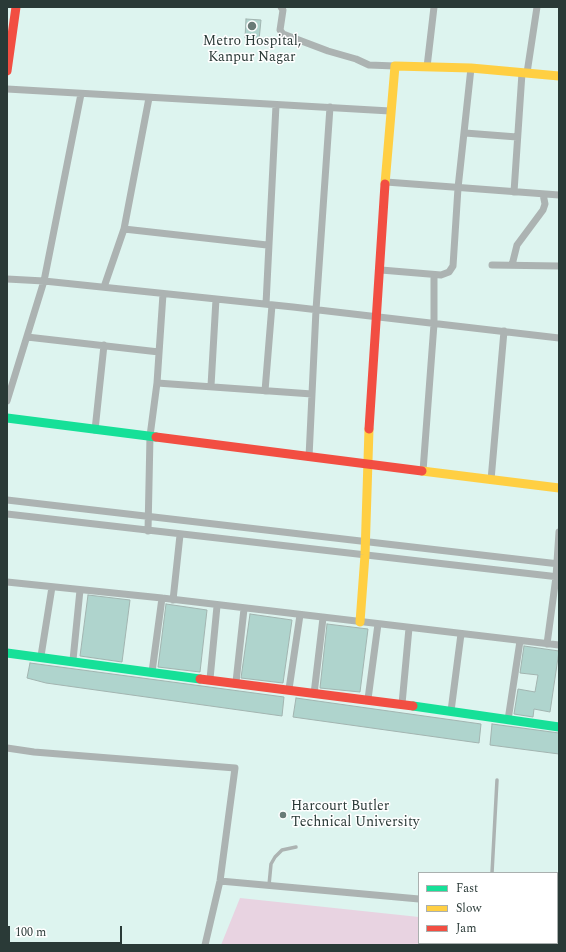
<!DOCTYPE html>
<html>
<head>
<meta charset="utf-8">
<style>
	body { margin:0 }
	#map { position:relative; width:566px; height:952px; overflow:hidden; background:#ddf4ef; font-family:Spectral,serif }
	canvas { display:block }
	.frame { position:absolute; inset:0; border:8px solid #2a3a37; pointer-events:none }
	.legend { position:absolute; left:418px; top:872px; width:140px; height:72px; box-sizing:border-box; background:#fff; border:1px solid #aab0af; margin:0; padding:5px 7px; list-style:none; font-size:12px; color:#2a3a37 }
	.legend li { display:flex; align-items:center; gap:8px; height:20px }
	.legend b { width:20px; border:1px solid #aab0af }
	.scale { position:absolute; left:8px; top:926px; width:114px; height:18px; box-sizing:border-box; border:2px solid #2a3a37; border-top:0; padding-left:5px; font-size:12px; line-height:14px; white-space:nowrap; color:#2a3a37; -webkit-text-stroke:3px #fff; paint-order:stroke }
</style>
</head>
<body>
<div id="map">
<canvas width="566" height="952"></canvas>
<div class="frame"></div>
<ul class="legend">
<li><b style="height:5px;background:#16e098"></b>Fast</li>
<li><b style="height:5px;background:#ffcf43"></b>Slow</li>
<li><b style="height:5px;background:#f24e42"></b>Jam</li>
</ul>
<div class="scale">100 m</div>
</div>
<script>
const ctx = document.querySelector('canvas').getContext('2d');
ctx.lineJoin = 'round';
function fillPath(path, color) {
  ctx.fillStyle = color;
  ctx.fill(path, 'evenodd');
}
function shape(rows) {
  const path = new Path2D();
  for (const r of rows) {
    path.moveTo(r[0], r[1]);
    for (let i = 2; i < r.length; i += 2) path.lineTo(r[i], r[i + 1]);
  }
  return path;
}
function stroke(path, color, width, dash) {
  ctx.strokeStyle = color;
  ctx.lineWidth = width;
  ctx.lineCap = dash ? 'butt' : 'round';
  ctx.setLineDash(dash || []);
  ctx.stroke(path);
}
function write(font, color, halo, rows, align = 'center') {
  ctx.font = font + ' Spectral,serif';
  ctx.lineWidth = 3;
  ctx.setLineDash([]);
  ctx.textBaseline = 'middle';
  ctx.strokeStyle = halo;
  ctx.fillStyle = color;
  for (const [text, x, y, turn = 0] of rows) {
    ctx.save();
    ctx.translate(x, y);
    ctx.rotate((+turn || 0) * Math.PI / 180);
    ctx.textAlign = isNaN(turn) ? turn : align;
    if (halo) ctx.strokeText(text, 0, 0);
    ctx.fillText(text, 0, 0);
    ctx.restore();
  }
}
fillPath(shape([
	[240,898,419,917,419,943,557,943,557,931,559,931,559,945,221,945]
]), '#e8d3e1');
const building = shape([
	[246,19,261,20,259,40,245,38,246,19],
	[88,595,130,600,122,662,80,656,88,595],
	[166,604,207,610,200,672,158,667,166,604],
	[250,614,292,620,283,683,241,678,250,614],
	[327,624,368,629,360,692,320,688,327,624],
	[524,646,559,651,550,712,534,709,533,717,514,714,518,689,535,692,538,675,520,673,524,646],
	[30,663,284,697,282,716,46,683,27,678,30,663],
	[296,698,481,724,479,743,293,717,296,698],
	[492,724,559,733,559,754,490,745,492,724]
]);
fillPath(building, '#afd4cd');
stroke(building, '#a2b4b0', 1);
stroke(shape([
	[492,873,497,780],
	[269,885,271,864,275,857,282,850,296,847]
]), '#acb3b2', 3.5);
stroke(shape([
	[281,7,283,10,280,30,283,34,328,51,356,59,369,65,395,66],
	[427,67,434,7],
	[527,73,537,7],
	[7,89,390,111],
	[465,133,517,137],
	[386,182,559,195],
	[514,192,522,73],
	[124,229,267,245],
	[492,265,559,266],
	[512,265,517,245,543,210,545,204,543,194],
	[381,270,441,275,449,272,453,266,458,188,471,68],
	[7,279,44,281,293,307,559,338],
	[104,287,124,229,149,98],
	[266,304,276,105],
	[27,337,159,352],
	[157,383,312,394],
	[211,386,216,299],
	[265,391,272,305],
	[7,401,44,281,81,94],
	[95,430,104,345],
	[309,457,316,310,330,107],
	[423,471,434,324,434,275],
	[491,480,504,331],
	[7,500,559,564],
	[7,514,559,577],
	[148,531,150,436,157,383,163,294],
	[7,582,162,598,559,645],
	[173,600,180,535],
	[547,644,556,577,559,532],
	[41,656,52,587],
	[73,660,80,590],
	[152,672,162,598],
	[210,679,217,606],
	[236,682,244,609],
	[289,689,300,615],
	[314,694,323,618],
	[368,699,378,624],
	[402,704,409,628],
	[451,711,461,634],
	[508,720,520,641],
	[7,748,34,752,235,768,220,881,205,945],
	[220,881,419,899],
	[557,911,559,911]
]), '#acb3b2', 7);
stroke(shape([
	[7,418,156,437],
	[7,653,200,679],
	[413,706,559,727]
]), '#16e098', 9);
stroke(shape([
	[385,184,395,66,471,68,559,76],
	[422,471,559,488],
	[360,622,365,555,369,429]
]), '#ffcf43', 9);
stroke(shape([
	[7,71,16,7],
	[369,429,385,184],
	[156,437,422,471],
	[200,679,413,706]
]), '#f24e42', 9);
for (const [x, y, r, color] of [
	[252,26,5,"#697b77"],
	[283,815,4,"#697b77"]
]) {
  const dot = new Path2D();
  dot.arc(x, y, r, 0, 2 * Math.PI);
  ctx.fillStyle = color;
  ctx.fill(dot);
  stroke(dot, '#fff', 1.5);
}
write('14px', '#2a3a37', '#fff', [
	["Metro Hospital,",252,42],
	["Kanpur Nagar",252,58],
	["Harcourt Butler",291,807,"left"],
	["Technical University",291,823,"left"]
]);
</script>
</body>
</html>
